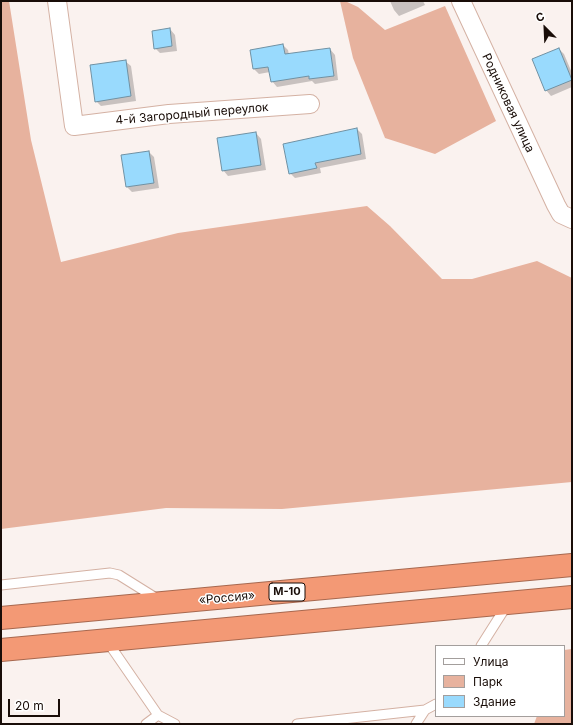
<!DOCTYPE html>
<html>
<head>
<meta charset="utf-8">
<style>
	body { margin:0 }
	#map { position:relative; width:573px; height:725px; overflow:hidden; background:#faf2ef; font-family:Inter,sans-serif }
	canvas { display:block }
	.frame { position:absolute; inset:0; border:2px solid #190d08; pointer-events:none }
	.legend { position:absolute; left:435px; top:645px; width:130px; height:72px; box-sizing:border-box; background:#fff; border:1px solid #a39e9c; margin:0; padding:5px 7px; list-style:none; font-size:12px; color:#190d08 }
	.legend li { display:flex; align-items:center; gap:8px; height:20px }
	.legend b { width:20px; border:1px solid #a39e9c }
	.north { position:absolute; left:525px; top:8px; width:40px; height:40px; -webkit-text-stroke:3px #fff; paint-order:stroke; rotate:336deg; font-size:11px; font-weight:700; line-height:16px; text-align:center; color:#190d08 }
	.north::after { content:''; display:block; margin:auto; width:14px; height:18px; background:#190d08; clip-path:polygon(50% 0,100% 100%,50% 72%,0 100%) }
	.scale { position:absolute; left:8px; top:699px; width:52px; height:18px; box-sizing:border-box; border:2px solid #190d08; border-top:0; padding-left:5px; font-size:12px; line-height:14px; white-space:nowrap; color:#190d08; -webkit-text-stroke:3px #fff; paint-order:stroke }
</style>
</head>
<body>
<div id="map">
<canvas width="573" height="725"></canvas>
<div class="frame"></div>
<ul class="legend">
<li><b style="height:5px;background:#fff"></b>Улица</li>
<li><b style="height:11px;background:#e7b29e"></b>Парк</li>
<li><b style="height:11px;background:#99dafd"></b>Здание</li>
</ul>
<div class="north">С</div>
<div class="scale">20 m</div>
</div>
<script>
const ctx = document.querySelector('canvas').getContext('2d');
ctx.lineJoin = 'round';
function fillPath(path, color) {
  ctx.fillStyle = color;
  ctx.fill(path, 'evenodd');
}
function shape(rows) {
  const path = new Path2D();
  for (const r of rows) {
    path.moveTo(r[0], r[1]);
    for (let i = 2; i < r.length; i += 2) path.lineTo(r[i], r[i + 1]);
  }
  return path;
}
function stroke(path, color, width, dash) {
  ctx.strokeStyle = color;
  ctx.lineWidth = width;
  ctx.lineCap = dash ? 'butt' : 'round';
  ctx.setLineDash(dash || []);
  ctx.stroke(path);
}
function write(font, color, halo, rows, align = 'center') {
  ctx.font = font + ' Inter,sans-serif';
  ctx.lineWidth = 3;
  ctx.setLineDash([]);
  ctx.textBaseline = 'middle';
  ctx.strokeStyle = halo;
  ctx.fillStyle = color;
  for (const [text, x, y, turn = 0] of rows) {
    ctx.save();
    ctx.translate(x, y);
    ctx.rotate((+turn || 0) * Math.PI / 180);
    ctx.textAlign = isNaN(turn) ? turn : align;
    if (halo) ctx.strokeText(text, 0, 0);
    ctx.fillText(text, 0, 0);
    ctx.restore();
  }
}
fillPath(shape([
	[1,1,9,1,31,140,61,262,178,233,367,206,390,226,442,279,472,279,537,261,572,278,572,482,282,509,166,508,1,529],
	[340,1,345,1,358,7,385,30,445,6,496,121,435,154,385,138,353,58],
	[572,649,572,724,534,724,537,716,564,716,564,650]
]), '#e7b29e');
fillPath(shape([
	[390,1,423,1,425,5,399,16,394,10],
	[170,29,175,35,177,51,160,53,155,48],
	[283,45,288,50,289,55,330,49,335,55,338,80,315,84,312,81,277,87,272,81,270,72,259,74,254,69,251,51],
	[559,49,564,54,572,73,572,87,551,96,546,90],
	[125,61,131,66,136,101,101,106,96,101],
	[357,129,362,134,366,159,320,168,321,173,295,178,290,173],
	[256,133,261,139,266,170,228,176,223,170],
	[149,152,154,157,159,188,132,192,127,187]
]), '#0003');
const building = shape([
	[170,28,172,46,154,49,152,31,170,28],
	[283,44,285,54,330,48,334,76,309,79,309,76,271,82,268,67,253,69,250,50,283,44],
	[559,48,572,80,545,91,532,59,559,48],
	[126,60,131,96,95,102,90,65,126,60],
	[357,128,361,154,315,163,317,168,289,174,283,144,357,128],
	[256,132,261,165,222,171,217,138,256,132],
	[149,151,154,183,126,187,121,155,149,151]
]);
fillPath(building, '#99dafd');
stroke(building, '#7091a3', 1);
const lane = shape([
	[1,585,110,573,119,575,159,600],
	[107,641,158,715,175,724],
	[481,646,507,605],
	[146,724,158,715],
	[297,724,425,710,436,704],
	[416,724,425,710]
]);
const street = shape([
	[57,1,74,126,169,114,310,104],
	[461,1,556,205,561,214,572,219]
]);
const highway = shape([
	[1,618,572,565],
	[1,650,572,597]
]);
stroke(lane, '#d4b1a3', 11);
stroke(street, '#d4b1a3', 20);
stroke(highway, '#a7684f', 24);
stroke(lane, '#fff', 9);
stroke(street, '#fff', 18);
stroke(highway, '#f39975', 22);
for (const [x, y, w] of [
	[287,592,36]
]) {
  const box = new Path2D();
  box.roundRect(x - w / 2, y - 9, w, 18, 3);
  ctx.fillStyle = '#fff';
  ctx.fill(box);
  stroke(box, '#190d08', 1);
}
write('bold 11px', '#190d08', null, [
	["М-10",287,592]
]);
write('12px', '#190d08', '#fff', [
	["Родниковая улица",508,103,65],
	["4-й Загородный переулок",192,114,-5],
	["«Россия»",227,598,-5]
]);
</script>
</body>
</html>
